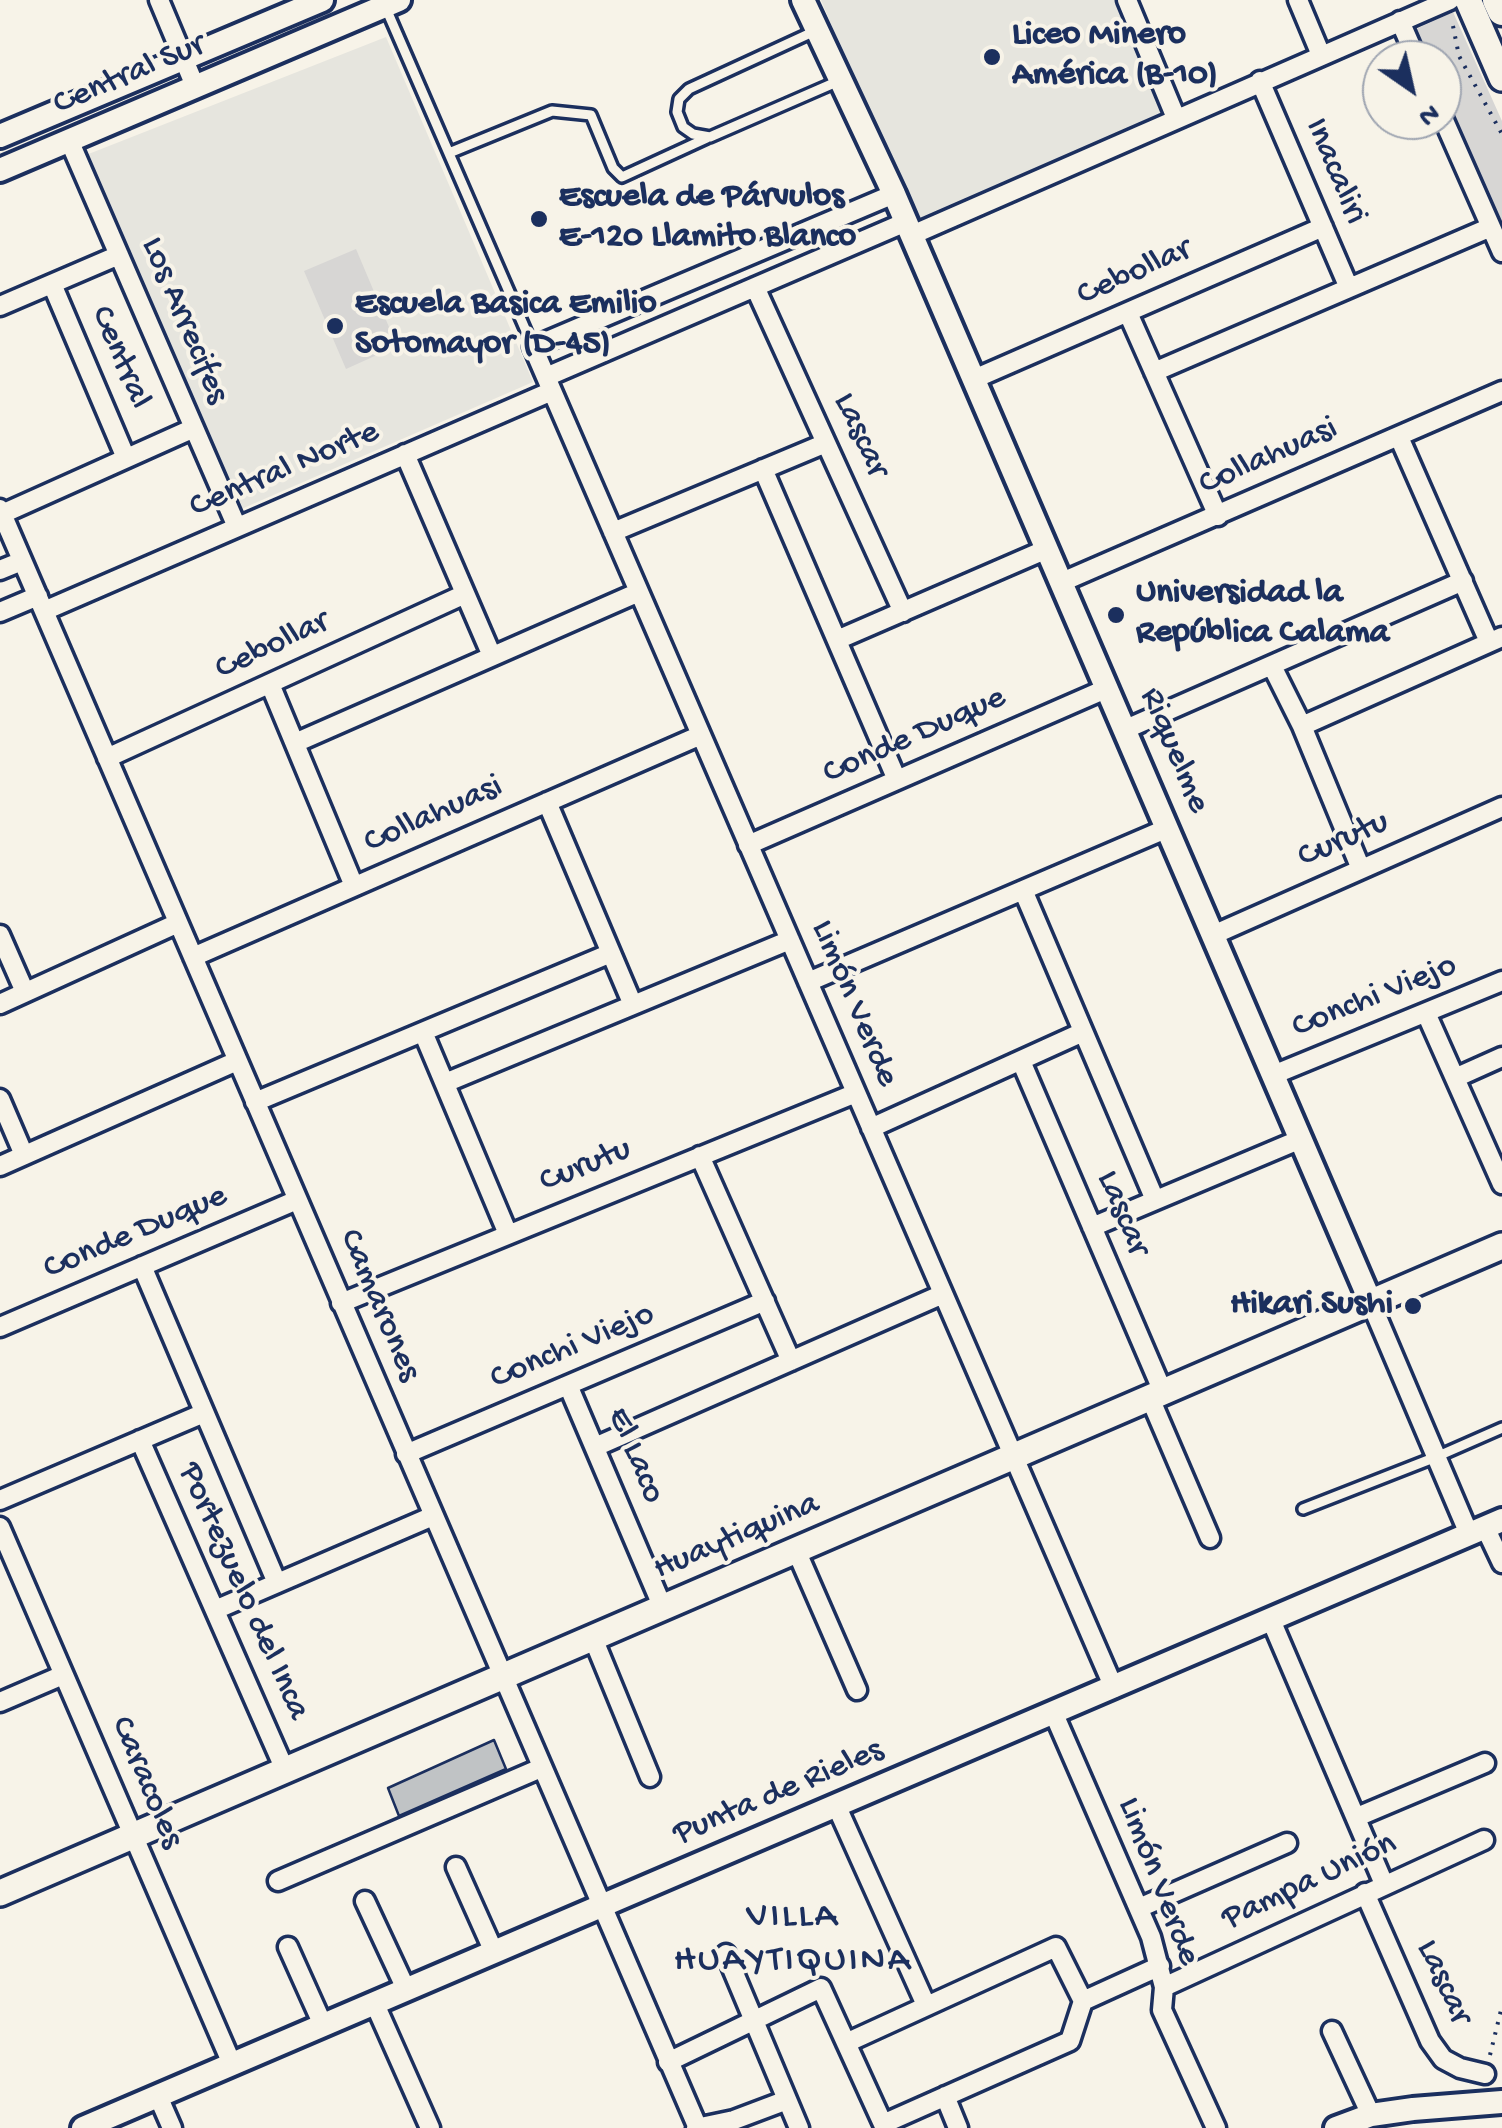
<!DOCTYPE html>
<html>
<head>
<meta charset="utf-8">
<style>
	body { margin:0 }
	#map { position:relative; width:1502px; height:2128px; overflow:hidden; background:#f7f3e8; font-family:"Gochi Hand",sans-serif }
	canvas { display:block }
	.north { position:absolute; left:1362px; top:40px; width:100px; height:100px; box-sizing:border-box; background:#f7f3e8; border:2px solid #9fa5b1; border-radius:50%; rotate:146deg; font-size:28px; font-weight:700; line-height:40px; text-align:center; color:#1b2f5e }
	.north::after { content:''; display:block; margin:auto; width:35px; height:45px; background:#1b2f5e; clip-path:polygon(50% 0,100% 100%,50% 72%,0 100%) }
</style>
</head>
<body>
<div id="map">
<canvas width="1502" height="2128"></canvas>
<div class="north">N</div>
</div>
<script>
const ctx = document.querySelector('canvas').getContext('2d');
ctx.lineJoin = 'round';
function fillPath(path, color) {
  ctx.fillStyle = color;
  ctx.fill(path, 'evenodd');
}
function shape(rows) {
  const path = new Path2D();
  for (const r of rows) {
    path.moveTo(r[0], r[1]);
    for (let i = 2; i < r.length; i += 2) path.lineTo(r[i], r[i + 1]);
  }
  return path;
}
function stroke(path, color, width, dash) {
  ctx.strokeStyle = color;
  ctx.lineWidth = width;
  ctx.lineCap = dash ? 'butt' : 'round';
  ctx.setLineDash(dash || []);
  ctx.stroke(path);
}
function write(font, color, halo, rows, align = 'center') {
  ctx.font = font + ' "Gochi Hand",sans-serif';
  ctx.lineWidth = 8;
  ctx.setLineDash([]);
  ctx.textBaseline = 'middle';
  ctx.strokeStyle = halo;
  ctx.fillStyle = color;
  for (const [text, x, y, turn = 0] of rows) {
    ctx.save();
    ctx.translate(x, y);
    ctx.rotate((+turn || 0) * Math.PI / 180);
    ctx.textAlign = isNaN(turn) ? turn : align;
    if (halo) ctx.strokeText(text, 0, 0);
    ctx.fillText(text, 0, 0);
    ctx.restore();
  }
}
fillPath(shape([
	[821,0,1114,0,1163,115,915,226],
	[386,37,533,382,239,510,86,155]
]), '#e6e5de');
fillPath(shape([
	[1453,12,1502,121,1502,231,1442,94,1442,60,1428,60,1414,30],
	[356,249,397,346,346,369,304,271]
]), '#d7d6d4');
const building = shape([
	[494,1740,506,1769,399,1816,388,1788,494,1740]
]);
fillPath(building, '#c0c3c5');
stroke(building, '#1b2f5e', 2.5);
const service = shape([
	[385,6,533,347],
	[815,31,689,89,679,99,677,112,683,127,693,134,710,137,841,80],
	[449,153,552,111,591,115,613,168,622,177,707,138],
	[1303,1509,1436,1457,1502,1428]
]);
const minor = shape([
	[159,0,195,86],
	[1127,0,1176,118],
	[1298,0,1321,55],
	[1400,21,1417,60],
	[1260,81,1349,288],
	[1442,116,1502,252],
	[69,140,237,527],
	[894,194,533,347,1114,1688],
	[912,235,1450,0],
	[52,284,126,458],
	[755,287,903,612],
	[0,306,119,255],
	[1128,313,1218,516],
	[1154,372,1491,227],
	[546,377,906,222],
	[974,379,1323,227],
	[1399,437,1489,642],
	[405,454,492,656],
	[763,469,897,780],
	[0,509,698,2128],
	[2,514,194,428],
	[613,532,826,443],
	[0,570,22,561],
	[1062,582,1502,391],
	[44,611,552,391],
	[0,612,38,596],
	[837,640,1047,549],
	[1272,666,1302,726,1361,869],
	[270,684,354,886],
	[1302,726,1502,637],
	[1126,729,1463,581],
	[295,743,639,592],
	[107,758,465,594],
	[547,802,633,1005],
	[748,845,1108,688],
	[1023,890,1155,1200],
	[0,935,25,992],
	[1213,935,1502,807],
	[193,957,701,735],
	[808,982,1168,828],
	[0,1004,178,923],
	[1426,1013,1502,1184],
	[423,1032,508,1234],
	[1021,1061,1163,1392],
	[1273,1075,1502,981],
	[1455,1078,1502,1057],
	[445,1083,790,940],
	[0,1099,24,1155],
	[255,1102,611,953],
	[871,1128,1083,1032],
	[700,1156,791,1361],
	[0,1166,237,1061],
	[1092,1227,1301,1139],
	[142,1266,277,1583],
	[341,1303,856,1093],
	[1371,1303,1469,1534],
	[0,1327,297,1200],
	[568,1385,663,1608],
	[1150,1398,1210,1538],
	[140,1440,285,1770],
	[595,1447,943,1294],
	[406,1454,765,1301],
	[0,1500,204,1413],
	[0,1527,232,2064],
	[1485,1527,1502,1563],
	[796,1550,857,1690],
	[215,1610,433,1516],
	[1271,1620,1384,1884],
	[593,1638,650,1777],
	[0,1702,63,1675],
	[1054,1714,1151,1937,1164,1987,1162,2010,1216,2128],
	[837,1807,926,2005],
	[1357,1817,1485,1763],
	[456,1867,494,1952],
	[278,1881,541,1768],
	[1365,1893,1430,2041,1443,2059,1460,2068,1485,2074],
	[365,1901,406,1989],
	[1139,1908,1287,1843],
	[288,1947,323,2025],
	[726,1954,799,2128],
	[1164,1987,1484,1840],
	[1083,2001,1160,1966],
	[374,2002,430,2128],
	[1332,2031,1371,2115],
	[668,2062,821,1988,883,2124,1070,2041,1083,2001,1056,1947,846,2043],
	[158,2096,172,2128],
	[945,2096,958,2128],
	[696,2128,734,2120,787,2100]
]);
const tertiary = shape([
	[803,0,894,194,1371,1303],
	[0,136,322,0],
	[0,170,399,0],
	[83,2128,1502,1520],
	[1336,2128,1371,2115,1413,2109,1502,2102]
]);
const secondary = shape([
	[1468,0,1502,78],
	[0,1893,1502,1246]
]);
const primary = shape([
	[1497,0,1502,11]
]);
stroke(service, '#1b2f5e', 16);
stroke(minor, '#1b2f5e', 25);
stroke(tertiary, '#1b2f5e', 30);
stroke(secondary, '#1b2f5e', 32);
stroke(primary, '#1b2f5e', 35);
stroke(shape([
	[1453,26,1459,56,1502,134],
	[1490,2055,1502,2006]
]), '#1b2f5e', 4, [2.5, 8]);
stroke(service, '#f7f3e8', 9);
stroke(minor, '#f7f3e8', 18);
stroke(tertiary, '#f7f3e8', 22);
stroke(secondary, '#f7f3e8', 25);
stroke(primary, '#f7f3e8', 28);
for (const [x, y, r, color] of [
	[992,57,10,"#1b2f5e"],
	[539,219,10,"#1b2f5e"],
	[335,326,10,"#1b2f5e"],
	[1116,615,10,"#1b2f5e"],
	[1413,1306,10,"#1b2f5e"]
]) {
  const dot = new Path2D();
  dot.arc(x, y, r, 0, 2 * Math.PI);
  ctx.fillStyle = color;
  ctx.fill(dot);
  stroke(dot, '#f7f3e8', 4);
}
write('bold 35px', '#1b2f5e', '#f7f3e8', [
	["Liceo Minero",1012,37],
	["América (B-10)",1012,77],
	["Escuela de Párvulos",559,199],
	["E-120 Llamito Blanco",559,239],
	["Escuela Basica Emilio",355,306],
	["Sotomayor (D-45)",355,346],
	["Universidad la",1136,595],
	["República Calama",1136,635],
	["Hikari Sushi",1393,1306,"right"]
], 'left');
write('35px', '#1b2f5e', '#f7f3e8', [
	["Central Sur",130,76,-23],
	["Inacaliri",1334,172,67],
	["Cebollar",1135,274,-24],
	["Los Arrecifes",183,321,67],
	["Central",119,358,67],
	["Lascar",859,436,65],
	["Collahuasi",1269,458,-24],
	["Central Norte",285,471,-23],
	["Cebollar",273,647,-25],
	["Conde Duque",915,737,-24],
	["Riquelme",1173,751,67],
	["Collahuasi",434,816,-24],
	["Curutu",1344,841,-24],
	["Conchi Viejo",1375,998,-22],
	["Limón Verde",853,1004,67],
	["Curutu",586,1167,-22],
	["Lascar",1121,1214,67],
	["Conde Duque",136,1234,-23],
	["Camarones",378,1306,67],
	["Conchi Viejo",573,1348,-23],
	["El Laco",634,1456,67],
	["Huaytiquina",737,1538,-23],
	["Portezuelo del Inca",242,1592,66],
	["Caracoles",145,1783,67],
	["Punta de Rieles",779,1794,-23],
	["Limón Verde",1157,1882,69],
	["Pampa Unión",1310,1883,-25],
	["Lascar",1442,1983,65]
]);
ctx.letterSpacing = '2.5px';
write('38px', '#1b2f5e', '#f7f3e8', [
	["VILLA",793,1918],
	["HUAYTIQUINA",793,1962]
]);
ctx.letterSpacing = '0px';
</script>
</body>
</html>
